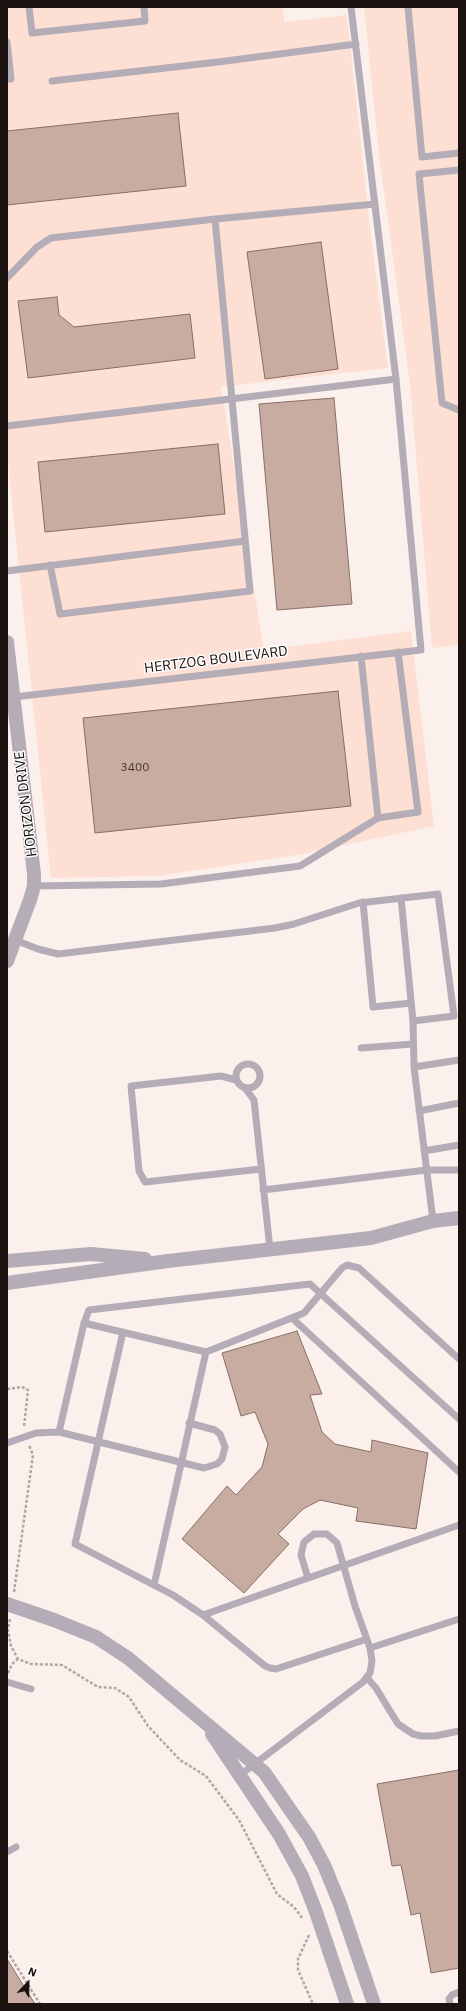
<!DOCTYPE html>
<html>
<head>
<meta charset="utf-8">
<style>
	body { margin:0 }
	#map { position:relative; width:466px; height:2011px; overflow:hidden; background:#fcf0ec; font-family:"IBM Plex Sans",sans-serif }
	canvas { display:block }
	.frame { position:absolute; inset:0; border:8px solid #1c120f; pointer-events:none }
	.north { position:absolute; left:8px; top:1963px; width:40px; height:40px; -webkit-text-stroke:3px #fff; paint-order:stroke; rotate:22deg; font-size:11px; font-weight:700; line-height:16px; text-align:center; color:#1c120f }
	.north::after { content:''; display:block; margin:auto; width:14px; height:18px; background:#1c120f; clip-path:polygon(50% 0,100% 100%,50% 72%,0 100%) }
</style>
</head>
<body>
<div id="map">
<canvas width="466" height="2011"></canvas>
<div class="frame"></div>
<div class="north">N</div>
</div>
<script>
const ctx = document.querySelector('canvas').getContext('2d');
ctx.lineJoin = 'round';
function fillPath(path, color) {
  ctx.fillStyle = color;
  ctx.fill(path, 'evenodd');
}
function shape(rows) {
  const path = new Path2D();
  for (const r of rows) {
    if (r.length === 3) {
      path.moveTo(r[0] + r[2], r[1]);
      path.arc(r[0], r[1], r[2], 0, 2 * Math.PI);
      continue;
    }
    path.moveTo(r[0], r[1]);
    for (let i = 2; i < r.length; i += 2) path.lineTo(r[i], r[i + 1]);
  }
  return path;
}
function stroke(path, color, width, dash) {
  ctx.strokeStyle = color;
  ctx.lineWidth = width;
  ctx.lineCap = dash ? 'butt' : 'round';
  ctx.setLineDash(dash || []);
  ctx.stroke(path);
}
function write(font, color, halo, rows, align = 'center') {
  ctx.font = font + ' "IBM Plex Sans",sans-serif';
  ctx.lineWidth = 3;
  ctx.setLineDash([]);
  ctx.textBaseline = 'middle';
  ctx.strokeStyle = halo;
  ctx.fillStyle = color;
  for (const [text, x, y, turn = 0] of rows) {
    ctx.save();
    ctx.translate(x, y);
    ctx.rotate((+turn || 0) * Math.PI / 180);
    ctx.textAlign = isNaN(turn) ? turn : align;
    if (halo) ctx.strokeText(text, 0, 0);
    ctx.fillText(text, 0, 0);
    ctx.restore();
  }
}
fillPath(shape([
	[7,7,283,7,284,22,347,15,369,219,388,368,221,387,264,650,411,631,434,826,298,855,157,876,51,878,7,454],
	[364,7,459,7,459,645,432,648,410,384,379,155]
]), '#fddfd3');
const building = shape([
	[178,113,186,186,7,205,7,131,178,113],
	[321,242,338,369,265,379,247,252,321,242],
	[57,297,59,315,74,327,190,314,195,358,28,378,18,301,57,297],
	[334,398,352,604,277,610,259,404,334,398],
	[218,444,225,514,45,532,38,462,218,444],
	[338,691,351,806,95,833,83,718,338,691],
	[297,1331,322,1394,310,1395,322,1432,335,1444,371,1452,372,1440,428,1453,416,1529,356,1521,358,1508,320,1500,303,1509,278,1534,289,1544,244,1593,182,1539,227,1486,236,1495,262,1467,268,1444,255,1412,241,1416,222,1353,297,1331],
	[459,1770,459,1968,431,1973,420,1913,411,1915,401,1865,392,1866,377,1784,459,1770],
	[7,1959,35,2004,7,2004,7,1959]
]);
fillPath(building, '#c8aca1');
stroke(building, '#886e65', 1);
stroke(shape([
	[7,1389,22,1387,28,1390,24,1427],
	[14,1592,33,1455,29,1445],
	[10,1619,8,1630,11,1646,18,1659,31,1664,62,1665,98,1687,115,1688,129,1697,148,1726,180,1760,206,1776,239,1820,277,1894,294,1907,303,1919],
	[8,1673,12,1664,18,1659],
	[309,1935,298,1959,298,1970,313,2004],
	[7,1951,40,2004]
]), '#b1a6a2', 2.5, [3, 2]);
stroke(shape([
	[29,7,32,33,145,21,144,7],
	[408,7,422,157,459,153],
	[7,42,11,79,7,79],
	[52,81,218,62,356,44],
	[459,170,419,174,442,403,459,410],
	[215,219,375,204],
	[7,278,37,247,51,238,215,219,250,591,60,614,50,565],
	[7,426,396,379],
	[7,571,245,541],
	[361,656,378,818],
	[14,697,421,650,396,379,351,7],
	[34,886,161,884,300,866,378,818,418,812,398,652],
	[401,898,413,1021,414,1067,433,1221],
	[363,902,373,1007,411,1003],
	[15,940,38,949,58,954,275,928,294,924,359,903,438,894,454,1016,413,1021],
	[361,1048,413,1044],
	[248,1076,12],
	[414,1067,459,1060],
	[236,1080,221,1076,131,1086,139,1171,145,1182,261,1169],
	[245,1088,254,1100,270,1249],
	[419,1111,459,1103],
	[424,1151,459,1145],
	[263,1190,426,1170,459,1170],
	[292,1318,459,1472],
	[84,1323,206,1352,304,1313,342,1268,347,1265,359,1268,459,1359],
	[123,1332,75,1544,173,1595,203,1615,265,1666,270,1668,276,1669,367,1639],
	[59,1432,84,1323,89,1310,310,1284,459,1419],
	[7,1443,36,1433,59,1432,204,1468,217,1464,222,1459,225,1447,220,1434,215,1430,189,1423],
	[154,1585,206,1352],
	[203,1615,459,1525],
	[370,1648,459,1619],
	[367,1678,376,1688,398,1724,413,1734,421,1736,435,1736,459,1731],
	[7,1682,31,1689],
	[240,1775,363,1682,370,1673,372,1661,370,1648,355,1606,337,1543,327,1534,314,1534,304,1542,301,1555,308,1578],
	[7,1852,16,1847],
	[450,2004,449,1999,452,1995,459,1992]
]), '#b4adb7', 7);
stroke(shape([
	[7,642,34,874,34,886,30,900,7,961],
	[7,1261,91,1254,145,1259],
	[7,1283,168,1261,371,1238,433,1221,459,1218],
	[7,1604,54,1620,96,1637,128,1658,264,1772,309,1837,324,1865,340,1904,374,2004],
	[212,1734,279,1834,302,1876,316,1912,347,2004]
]), '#b4adb7', 14);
write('12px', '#473834', null, [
	["3400",135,768]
]);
write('14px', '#1c120f', '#fff', [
	["HERTZOG BOULEVARD",216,660,-7],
	["HORIZON DRIVE",26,804,-97]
]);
</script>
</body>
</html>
